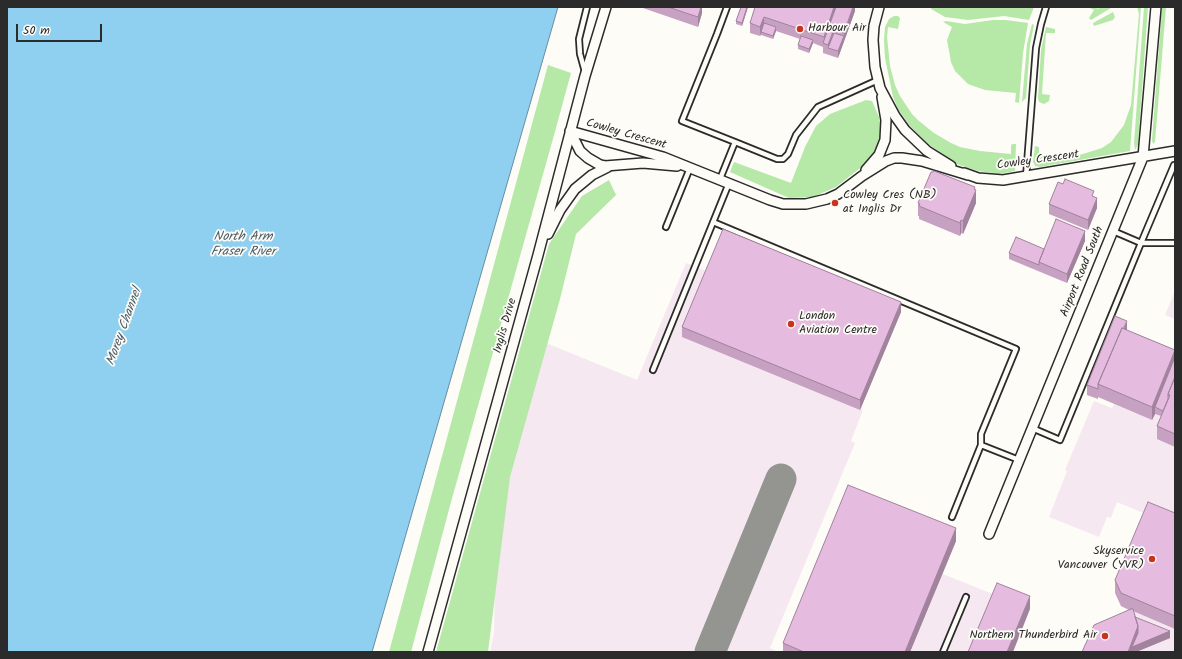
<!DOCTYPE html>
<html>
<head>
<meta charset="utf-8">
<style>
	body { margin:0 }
	#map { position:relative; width:1182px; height:659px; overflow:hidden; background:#fdfcf7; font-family:Kalam,sans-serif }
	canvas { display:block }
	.frame { position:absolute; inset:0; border:8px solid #2b2b2b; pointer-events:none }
	.scale { position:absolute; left:16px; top:24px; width:86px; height:18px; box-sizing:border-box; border:2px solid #2b2b2b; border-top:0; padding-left:5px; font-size:12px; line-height:14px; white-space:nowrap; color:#2b2b2b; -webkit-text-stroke:3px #fdfcf7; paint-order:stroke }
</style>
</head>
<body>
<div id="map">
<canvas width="1182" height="659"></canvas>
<div class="frame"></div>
<div class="scale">50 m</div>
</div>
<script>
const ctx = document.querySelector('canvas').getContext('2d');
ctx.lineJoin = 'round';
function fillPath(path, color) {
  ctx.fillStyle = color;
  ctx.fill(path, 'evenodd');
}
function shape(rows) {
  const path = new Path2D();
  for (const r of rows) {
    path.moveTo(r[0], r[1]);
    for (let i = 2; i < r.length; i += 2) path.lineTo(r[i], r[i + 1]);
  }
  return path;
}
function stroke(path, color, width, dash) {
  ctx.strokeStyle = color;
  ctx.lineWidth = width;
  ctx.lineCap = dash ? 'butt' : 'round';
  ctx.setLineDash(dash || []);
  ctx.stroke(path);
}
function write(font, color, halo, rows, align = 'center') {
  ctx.font = font + ' Kalam,sans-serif';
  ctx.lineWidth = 3.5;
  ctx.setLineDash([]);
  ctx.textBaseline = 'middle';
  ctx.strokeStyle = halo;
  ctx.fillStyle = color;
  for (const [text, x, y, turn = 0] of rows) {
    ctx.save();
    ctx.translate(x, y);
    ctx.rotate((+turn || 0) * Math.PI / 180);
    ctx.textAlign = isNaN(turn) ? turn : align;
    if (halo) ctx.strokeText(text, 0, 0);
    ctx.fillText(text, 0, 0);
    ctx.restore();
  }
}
fillPath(shape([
	[686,263,709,272,901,312,860,409,863,410,851,441,855,443,770,648,778,652,490,652,494,633,496,538,503,487,546,343,637,380],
	[1175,291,1175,319,1165,315],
	[1175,390,1175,652,1088,652,1131,622,1134,612,1121,606,1115,593,1148,515,1117,502,1111,518,1107,517,1099,537,1049,517,1067,471,1065,470,1094,401,1112,408,1114,404,1152,420,1155,414,1165,418],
	[956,541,943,574,1030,609,1013,652,785,652]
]), '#f6e8f0');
fillPath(shape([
	[932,7,1034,7,1029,20,1004,16,968,20,945,17,931,9],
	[1088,7,1095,7,1098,9,1099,7,1110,7,1111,8,1091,20,1089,18,1094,10],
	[1137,7,1141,7,1130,151,1040,167,1035,166,1033,162,1035,146,1039,147,1039,155,1072,156,1083,154,1102,148,1111,142,1124,125,1131,105,1139,14],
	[1144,7,1148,7,1138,145,1135,150,1134,143],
	[1162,7,1166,7,1155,142,1153,144,1152,140],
	[1113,12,1115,17,1113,20,1094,26,1093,23],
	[894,16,898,16,900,18,898,29,888,27,887,37,890,66,895,85,900,96,912,114,919,121,934,133,951,143,960,147,980,151,1011,154,1011,146,1012,144,1016,144,1015,171,999,174,978,171,959,165,928,144,910,126,898,109,893,97,885,58,884,41,885,27,889,19],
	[993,20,1006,20,1028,23,1023,53,1019,103,1015,102,1016,93,985,90,968,84,955,71,951,62,947,40,952,27,943,22,946,21,965,24],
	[1032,24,1034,25,1030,45,1026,98,1022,102,1027,44],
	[1046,27,1055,29,1055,33,1046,33,1042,94,1050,95,1049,101,1044,104,1039,102,1038,98,1041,50],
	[548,65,571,73,556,128,451,502,411,652,389,652],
	[866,100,872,101,879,117,881,130,880,143,873,156,869,161,836,187,813,197,789,198,730,172,734,162,791,183,805,147,816,126,830,114],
	[609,180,616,195,576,234,560,299,510,477,488,652,436,652,549,244,582,196]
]), '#b6e8a8');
const water = shape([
	[7,7,558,7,372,652,7,652,7,7]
]);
fillPath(water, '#8fcff0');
stroke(water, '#678da1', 1);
stroke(shape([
	[710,652,781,479]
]), '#949491', 31);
const lane = shape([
	[727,7,717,34,682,121,735,142],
	[585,72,580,54,579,39,587,7],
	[1175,165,1174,165,1141,243,1175,243],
	[1026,177,1036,48,1041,24,1046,7],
	[720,179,735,142,777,159,783,159,788,154,796,135,818,107,878,80],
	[713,222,1016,349,981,434,981,445,952,517],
	[666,227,690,168],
	[653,370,729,183],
	[1032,428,1060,440,1141,243,1113,231],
	[981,445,1019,460],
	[943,652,966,597]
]);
const street = shape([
	[879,7,874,26,873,40,875,67,880,88,895,116,905,130,927,151,951,166],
	[570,131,663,157,770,200,783,204,806,204,827,199,838,194,862,176,886,161,894,158,902,158,922,161,968,175],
	[570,131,580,151,588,158,600,165,605,166,643,163,677,166],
	[866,170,879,155,885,140,886,120,882,97],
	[964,173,978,178,1003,180,1175,151],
	[548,234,560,210,575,189,592,175,608,167],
	[989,534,1143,157,1156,7],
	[428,652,538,255,585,76,606,7]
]);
stroke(lane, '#2b2b2b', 8);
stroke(street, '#2b2b2b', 12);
stroke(lane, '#fdfcf7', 4.5);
stroke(street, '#fdfcf7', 9);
fillPath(shape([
	[640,7,702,7,702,13,698,27],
	[741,7,748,7,742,26,736,24,736,21],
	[755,7,855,7,855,11,838,58,823,53,823,47,813,43,809,53,798,49,798,45,800,39,776,31,773,39,761,35,760,36,750,33,750,23],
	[975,190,976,203,963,234,961,233,960,236,919,219,919,216,918,216,918,203],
	[1094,197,1097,208,1088,230,1049,214,1049,204],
	[1085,241,1067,283,1009,259,1009,253,1044,249],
	[901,312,860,410,682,337,682,327],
	[1127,330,1175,350,1175,447,1157,439,1157,426,1161,416,1155,414,1152,420,1098,397,1098,399,1087,395,1087,385],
	[1175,513,1175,629,1133,611,1135,617,1170,638,1136,652,1129,610,1121,606,1115,593,1115,580],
	[956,541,910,652,783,652,783,643]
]), '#c6a1c1');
fillPath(shape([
	[701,7,702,7,702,13,698,27,698,17],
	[747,7,748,7,742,26,742,23],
	[834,7,837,7,824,43,824,37],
	[853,7,855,7,855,11,838,58,838,51,844,36,844,33],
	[764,17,764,26,761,32,760,36,760,27],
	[776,27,776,31,773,39,773,36],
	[834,29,834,39,828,48,828,45],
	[813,40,813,43,809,53,809,49],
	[975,187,975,193,976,190,976,203,963,234,963,221],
	[1097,198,1097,208,1088,230,1088,220],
	[961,220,961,233,960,236,960,223],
	[1085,231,1085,241,1067,283,1067,274],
	[901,302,901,312,860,410,860,400],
	[1127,321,1127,330,1099,385],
	[1175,351,1175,364,1155,407,1155,414,1152,420,1152,407],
	[956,528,956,541,910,652,905,652],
	[1030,596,1030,609,1013,652,1007,652],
	[1138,626,1170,631,1170,638,1136,652,1128,652]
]), '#a1839d');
const building = shape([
	[668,7,701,7,698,17,668,7],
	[741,7,747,7,742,23,736,21,741,7],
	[755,7,834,7,824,37,764,17,760,27,750,23,755,7],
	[836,7,853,7,844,33,834,29,828,45,823,43,836,7],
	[764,23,776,27,773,36,761,32,764,23],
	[834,33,844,36,838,51,828,48,834,33],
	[801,36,813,40,809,49,798,45,801,36],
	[934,171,975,187,974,189,976,190,963,221,961,220,960,223,919,206,920,204,918,203,931,172,933,172,934,171],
	[1065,179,1094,191,1092,196,1097,198,1088,220,1049,204,1058,182,1063,184,1065,179],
	[1056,219,1085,231,1067,274,1039,262,1056,219],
	[723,229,901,302,860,400,682,327,723,229],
	[1016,237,1044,249,1039,262,1039,265,1009,253,1016,237],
	[1115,316,1127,321,1123,329,1122,328,1098,384,1098,389,1087,385,1115,316],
	[1122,328,1175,350,1152,407,1098,384,1122,328],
	[1175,357,1175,377,1168,394,1168,399,1163,411,1155,407,1175,357],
	[1175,377,1175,434,1157,426,1170,395,1168,394,1175,377],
	[848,485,956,528,905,652,804,652,783,643,848,485],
	[1148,502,1175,513,1175,616,1121,593,1115,580,1148,502],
	[997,583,1030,596,1007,652,968,652,997,583],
	[1131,609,1133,609,1138,626,1128,652,1082,652,1094,625,1131,609],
	[1135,617,1170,631,1132,647,1138,633,1138,626,1135,617]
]);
fillPath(building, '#e6bbe0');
stroke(building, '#a1839d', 1);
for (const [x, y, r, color] of [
	[800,29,4,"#c8321e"],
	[835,203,4,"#c8321e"],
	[791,324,4,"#c8321e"],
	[1152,559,4,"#c8321e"],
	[1105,636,4,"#c8321e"]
]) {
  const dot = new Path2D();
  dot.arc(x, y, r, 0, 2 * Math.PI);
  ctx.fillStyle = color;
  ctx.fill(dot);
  stroke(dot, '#fdfcf7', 1.5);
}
write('12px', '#2b2b2b', '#fdfcf7', [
	["Harbour Air",808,29],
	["Cowley Cres (NB)",843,196],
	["at Inglis Dr",843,210],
	["London",799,317],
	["Aviation Centre",799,331],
	["Skyservice",1144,552,"right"],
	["Vancouver (YVR)",1144,566,"right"],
	["Northern Thunderbird Air",1097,636,"right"]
], 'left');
write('12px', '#2b2b2b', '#fdfcf7', [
	["Cowley Crescent",626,135,16],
	["Cowley Crescent",1038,161,-8],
	["Airport Road South",1083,272,-68],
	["Inglis Drive",506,326,-74]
]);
write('italic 13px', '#495c66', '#fdfcf7', [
	["North Arm",243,238],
	["Fraser River",243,253],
	["Morey Channel",125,327,-70]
]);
</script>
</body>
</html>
